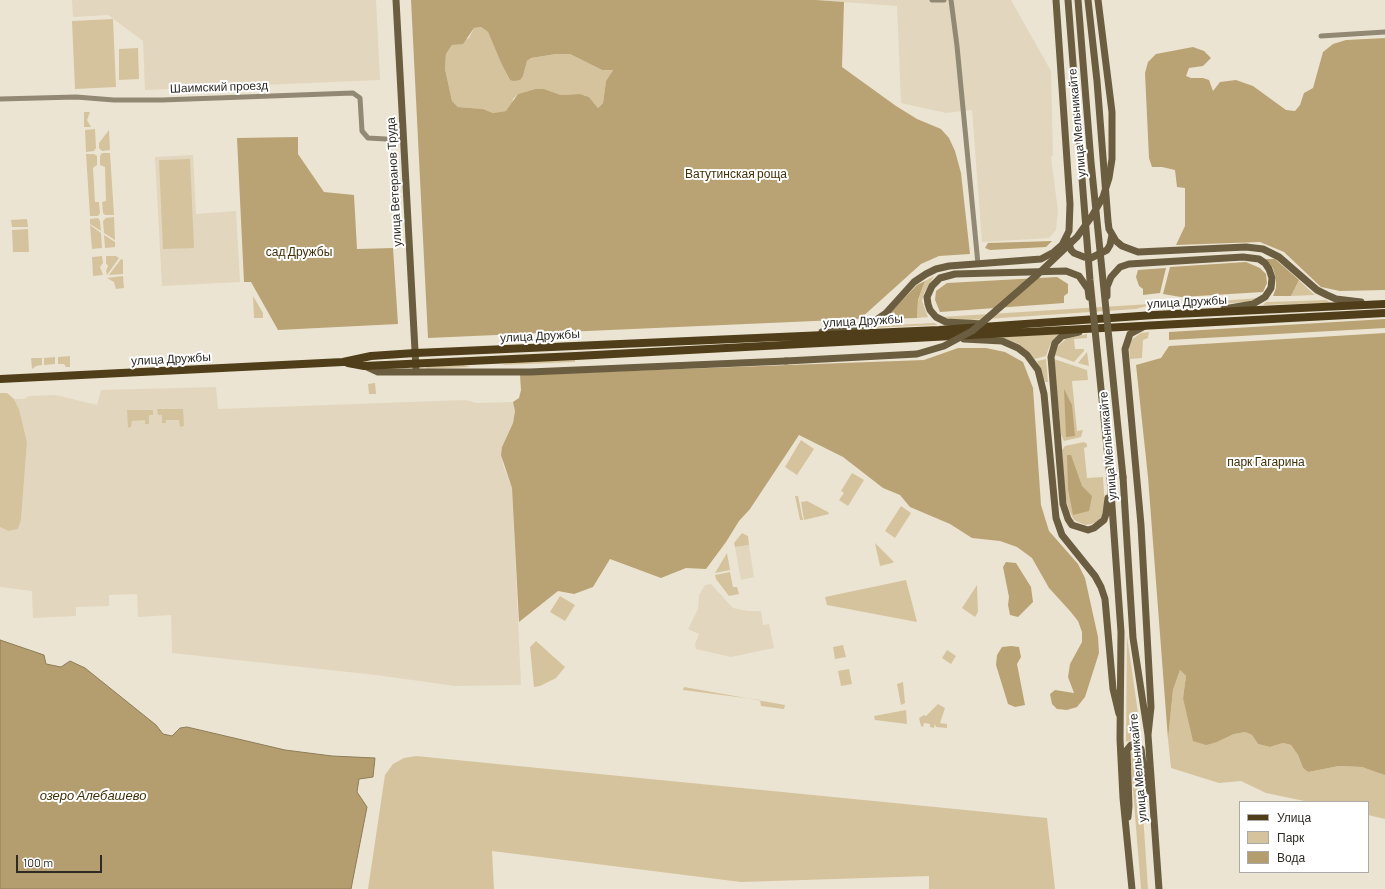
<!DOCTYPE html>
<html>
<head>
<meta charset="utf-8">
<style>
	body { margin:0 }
	#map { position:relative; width:1385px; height:889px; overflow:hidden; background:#ece4d2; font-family:Barlow,sans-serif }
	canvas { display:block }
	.legend { position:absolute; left:1239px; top:801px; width:130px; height:72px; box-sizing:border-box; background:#fff; border:1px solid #abaaa8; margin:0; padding:5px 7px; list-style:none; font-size:12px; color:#2e2b25 }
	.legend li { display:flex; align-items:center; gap:8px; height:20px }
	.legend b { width:20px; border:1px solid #abaaa8 }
	.scale { position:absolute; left:16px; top:855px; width:86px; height:18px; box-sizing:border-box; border:2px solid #2e2b25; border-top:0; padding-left:5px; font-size:12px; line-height:14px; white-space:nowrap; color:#2e2b25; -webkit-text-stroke:3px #fff; paint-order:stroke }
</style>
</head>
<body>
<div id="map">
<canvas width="1385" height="889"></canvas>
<ul class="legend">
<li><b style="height:5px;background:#4f3e19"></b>Улица</li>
<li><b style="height:11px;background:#d5c39e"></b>Парк</li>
<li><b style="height:11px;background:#b49e6f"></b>Вода</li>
</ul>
<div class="scale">100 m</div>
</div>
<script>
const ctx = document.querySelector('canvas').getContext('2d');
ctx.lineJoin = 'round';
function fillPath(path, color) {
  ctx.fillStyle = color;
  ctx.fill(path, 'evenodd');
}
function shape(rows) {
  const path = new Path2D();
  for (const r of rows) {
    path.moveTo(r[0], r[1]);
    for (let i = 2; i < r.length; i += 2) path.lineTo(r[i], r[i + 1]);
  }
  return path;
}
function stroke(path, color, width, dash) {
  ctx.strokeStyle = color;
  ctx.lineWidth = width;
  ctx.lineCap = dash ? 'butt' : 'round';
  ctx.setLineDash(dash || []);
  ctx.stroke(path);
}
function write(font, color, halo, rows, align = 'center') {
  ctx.font = font + ' Barlow,sans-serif';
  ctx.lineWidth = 4;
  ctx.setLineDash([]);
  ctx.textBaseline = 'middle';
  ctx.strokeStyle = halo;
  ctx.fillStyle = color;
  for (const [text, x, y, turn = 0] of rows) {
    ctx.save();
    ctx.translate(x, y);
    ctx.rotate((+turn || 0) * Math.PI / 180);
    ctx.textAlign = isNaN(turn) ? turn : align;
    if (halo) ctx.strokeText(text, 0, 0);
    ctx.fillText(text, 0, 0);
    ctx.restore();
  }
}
fillPath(shape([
	[72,0,376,0,380,80,145,90,143,41,108,15,73,17],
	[816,0,1011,0,1051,71,1053,156,1051,157,1058,211,1056,230,1049,238,982,242,972,110,946,113,901,103,897,6],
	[193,155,196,214,236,211,240,282,162,286,155,157],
	[216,387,218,409,466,400,476,403,513,402,515,411,513,423,502,447,503,465,512,488,521,685,455,686,376,675,172,653,171,615,138,617,137,594,109,595,109,606,76,607,76,616,33,618,32,591,0,587,0,527,8,531,18,529,21,520,27,442,19,409,14,399,24,399,29,396,56,395,97,405,101,390],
	[749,545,754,577,741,580,735,547],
	[711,584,733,608,748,611,761,611,763,625,769,624,774,648,731,657,696,649,695,644,699,634,688,629,698,609,699,595,705,585]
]), '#e2d6be');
fillPath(shape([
	[113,19,116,87,75,89,72,21],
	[481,27,488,32,501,63,510,80,523,76,527,61,531,58,556,54,570,54,602,70,613,70,606,81,603,103,598,108,589,97,580,94,561,95,544,89,535,89,518,94,513,99,512,106,507,111,493,113,483,109,458,107,452,101,445,69,446,54,452,45,469,38,474,28],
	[138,48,139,79,119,80,119,49],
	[84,112,90,112,87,120,91,127,84,127],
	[95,129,96,148,94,151,86,152,85,130],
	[109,130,110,150,102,151,99,148,99,143],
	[102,153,110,153,114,215,105,215,103,213,102,202,106,201,105,167,100,165,100,156],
	[86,154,94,154,97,156,97,165,93,168,95,202,99,202,100,213,98,216,90,216],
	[190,159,194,248,163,249,159,160],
	[114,217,115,240,104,233,103,221,106,218],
	[98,218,100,221,101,231,90,224,90,219],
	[27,219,28,227,12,227,11,220],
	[90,225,101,233,102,248,92,249],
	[28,229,29,252,13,252,12,230],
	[104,235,115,242,115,247,105,248],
	[102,256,103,263,100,267,103,275,93,276,92,257],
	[106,256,116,256,119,258,107,275,106,271,108,266,106,263],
	[121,259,123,260,123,274,109,275],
	[123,276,124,288,116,289,114,282,107,278],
	[934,276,924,293,922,301,928,317,917,318,918,301,925,281],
	[1299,280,1307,288,1315,295,1291,296],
	[253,296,263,313,263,318,254,318],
	[1259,298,1247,302,1192,306,1178,304],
	[1326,300,1331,303,1263,305,1266,302],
	[1150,304,1150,305,1136,309,956,321,941,317],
	[934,323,938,325,870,328,874,326],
	[1149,332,1148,338,1143,340,1142,358,1130,359,1129,345,1131,340,1141,333],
	[1060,334,1050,345,1046,356,1035,359,1019,344,1001,337],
	[1087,334,1087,338,1074,339,1075,349,1084,349,1084,351,1074,362,1055,355,1057,347,1066,339],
	[1087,352,1089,366,1078,363],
	[70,356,70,367,66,367,64,364,58,364,58,357],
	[55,357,55,364,44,365,44,358],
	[31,358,42,358,42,365,36,366,32,369],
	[1046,359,1048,382,1045,382,1037,361],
	[1054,359,1087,370,1088,380,1072,381,1077,431,1083,430,1081,437,1064,441,1061,435],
	[575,360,575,362,501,365,514,362],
	[459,364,471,367,425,369,427,367],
	[375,383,376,394,369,394,368,384],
	[0,393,7,393,14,399,19,409,27,442,21,520,18,529,8,531,0,527],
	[157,409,183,409,184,426,180,427,179,420,166,420,166,423,162,423,162,415,158,415],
	[127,410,153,410,153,415,149,415,149,424,145,424,145,420,132,421,131,427,128,428],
	[801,440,814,449,797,475,785,467],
	[1084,442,1087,444,1087,447,1084,448,1087,478,1103,477,1105,508,1103,515,1098,521,1092,524,1085,525,1074,520,1069,510,1065,495,1062,450,1065,446],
	[852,473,864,480,848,506,839,500,844,493,841,491],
	[795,496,798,496,803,520,800,520],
	[807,501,828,512,829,514,804,520,801,502],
	[901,506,911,513,895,538,885,531],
	[742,533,748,536,749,545,735,547,734,543],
	[875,543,894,562,892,563,880,566],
	[727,553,730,570,715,573],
	[730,572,733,587,737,587,739,594,729,596,716,579,715,575],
	[906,580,917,622,827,605,825,597],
	[977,585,978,612,975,617,962,608],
	[560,596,575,605,565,621,550,612],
	[1127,636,1142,741,1134,739,1126,742],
	[536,641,565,667,556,678,540,686,534,687,530,647],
	[843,645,846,657,835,659,833,647],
	[947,650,956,656,951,664,942,658],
	[849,669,852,684,841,686,838,671],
	[1180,670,1186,676,1183,698,1217,742,1234,734,1245,732,1252,735,1258,744,1270,747,1283,743,1291,745,1298,755,1303,768,1308,772,1339,766,1362,767,1382,773,1385,775,1385,819,1368,815,1368,802,1309,802,1266,793,1241,781,1219,783,1171,768,1168,739,1173,690],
	[903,682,905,703,901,705,897,684],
	[684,687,785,705,784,709,761,706,760,700,683,690],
	[938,704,945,708,940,723,947,724,947,728,936,727,935,724,934,728,930,727,930,724,924,723,923,727,921,726,919,718,924,715,926,716],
	[906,710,907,724,875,720,874,716],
	[1133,749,1136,749,1139,752,1148,889,1141,889,1130,754],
	[416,756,1047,818,1055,889,929,889,929,876,741,882,492,851,494,889,368,889,385,775,393,764,404,758]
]), '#d5c39e');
fillPath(shape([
	[411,0,816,0,844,2,842,67,896,106,917,119,941,129,949,138,955,151,961,173,970,254,939,256,921,264,860,319,428,338],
	[481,27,488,32,501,63,510,80,514,81,520,80,523,76,527,61,531,58,556,54,570,54,602,70,613,70,606,81,603,103,598,108,589,97,580,94,561,95,544,89,535,89,518,94,506,111,493,113,483,109,458,107,452,101,445,69,446,54,452,45,463,44,474,28],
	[1385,38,1385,290,1340,291,1321,287,1284,252,1260,242,1176,245,1185,226,1185,188,1177,187,1175,170,1162,167,1152,167,1149,158,1145,73,1148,62,1156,54,1193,47,1204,51,1211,58,1203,66,1189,68,1186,76,1191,78,1203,78,1209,80,1213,91,1220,82,1236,80,1253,86,1286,110,1295,111,1300,105,1304,93,1313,88,1323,52,1333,44,1346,40],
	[298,137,298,154,324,192,354,195,357,249,393,248,398,324,278,330,251,282,244,282,237,138],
	[1052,241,1046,247,990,250,985,248,988,243],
	[1266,259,1275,259,1299,280,1291,296,1273,296,1276,288,1276,279,1273,268],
	[1246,262,1260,268,1266,274,1267,283,1263,292,1181,297,1163,294,1170,267],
	[1166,268,1160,293,1143,295,1143,289,1139,286,1136,277,1138,270],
	[1057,277,1068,284,1068,293,1064,296,1064,303,940,312,935,300,936,291,947,283],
	[925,281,918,300,917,318,884,319,917,285],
	[1385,319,1385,328,1169,340,1169,332],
	[1385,333,1385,775,1362,767,1339,766,1308,772,1303,768,1298,755,1291,745,1283,743,1270,747,1258,744,1252,735,1245,732,1234,734,1217,742,1206,745,1193,741,1183,698,1186,676,1180,670,1173,690,1168,739,1148,477,1136,365,1161,358,1169,346],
	[958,348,986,348,1005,352,1023,362,1033,388,1041,505,1049,531,1078,564,1085,578,1098,637,1099,653,1085,697,1077,707,1067,710,1057,709,1052,704,1050,694,1055,690,1074,693,1068,677,1070,664,1082,642,1082,632,1078,621,1070,611,1049,588,1032,558,1017,547,1000,541,972,538,950,524,910,507,900,495,883,488,843,457,799,435,750,509,739,521,726,542,706,569,686,568,661,578,610,559,593,587,574,594,558,591,519,622,512,488,501,455,502,447,513,423,515,411,513,402,519,398,521,390,520,375,924,360],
	[1064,389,1072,405,1075,436,1066,437],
	[1067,455,1071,455,1082,486,1092,496,1089,511,1073,515,1068,489],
	[1006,562,1016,563,1031,587,1033,602,1018,617,1010,615,1008,605,1009,597,1003,567],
	[1011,646,1019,647,1021,657,1017,664,1025,705,1015,707,1008,704,996,665,997,655,1002,647]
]), '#b9a374');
const water = shape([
	[0,640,44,655,46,664,61,667,70,661,85,668,156,725,163,734,172,736,180,728,187,727,285,750,332,756,375,758,373,777,359,779,357,792,367,807,351,889,0,889,0,640]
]);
fillPath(water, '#b49e6f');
stroke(water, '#8c7c59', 1);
stroke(shape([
	[932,0,944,0],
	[951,0,957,46,978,264],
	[1321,36,1385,32],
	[0,99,76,97,114,100,162,100,353,93,360,98,362,131,368,138,403,140]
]), '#928975', 5);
stroke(shape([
	[396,0,416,369],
	[1088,0,1097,81,1108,221,1109,229,1116,241,1122,246,1138,252,1246,247,1263,249,1279,257,1317,290,1327,295,1336,299,1361,302],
	[1068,240,1071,250,1074,253,1084,257,1091,258,1107,250,1110,245,1112,235],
	[1107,296,1107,287,1111,277,1120,267,1129,264,1243,257,1259,259,1265,263,1269,269,1272,278,1271,288,1265,297,1253,304,1224,309],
	[983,324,946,322,936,317,930,310,928,304,927,297,932,286,940,278,955,274,1066,271,1079,276,1088,289,1089,297],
	[1145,326,1130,334,1125,349,1141,525,1151,707,1148,735],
	[822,332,858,327,876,320,886,313,914,282,926,274,936,269,949,266,1041,259,1054,252,1062,245,1069,231,1070,204,1056,0],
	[1079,332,1062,336,1055,343,1051,357,1063,504,1068,519,1072,525,1088,530,1094,528,1104,520,1106,514,1108,498],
	[964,339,1002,341,1018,348,1027,355,1038,370,1044,394,1056,518,1062,535,1095,576,1101,587,1105,599,1113,689,1119,714],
	[365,366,378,372,530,372,786,361],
	[1123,477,1133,638,1148,735,1159,889],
	[1110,478,1121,632,1120,739,1123,798,1132,889],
	[1128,817,1129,806,1127,750,1131,745,1137,745,1141,749,1145,777,1151,795]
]), '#6a5d40', 7);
stroke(shape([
	[348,363,364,366,576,356,1385,313],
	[0,379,343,362,371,356,415,353,939,330,1154,315,1385,304]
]), '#4f3e19', 8);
stroke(shape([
	[1068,0,1090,280,1110,478],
	[1078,0,1091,162,1123,477],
	[786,361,917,354,944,346,972,331,984,321,1038,274,1077,237,1092,216,1103,197,1109,178,1112,159,1112,112,1098,0]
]), '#6a5d40', 7);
write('12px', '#2e2b25', '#fff', [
	["Шаимский проезд",219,87,-2],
	["улица Мельникайте",1077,123,-95],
	["улица Ветеранов Труда",394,182,-93],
	["улица Дружбы",1187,302,-3],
	["улица Дружбы",863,321,-3],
	["улица Дружбы",540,336,-3],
	["улица Дружбы",171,359,-3],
	["улица Мельникайте",1108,446,-95],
	["улица Мельникайте",1138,768,-95]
]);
write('12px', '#413108', '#fff', [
	["Ватутинская роща",736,174],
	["сад Дружбы",299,252],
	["парк Гагарина",1266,462]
]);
write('italic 13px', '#42320a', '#fff', [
	["озеро Алебашево",93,796]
]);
</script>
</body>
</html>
